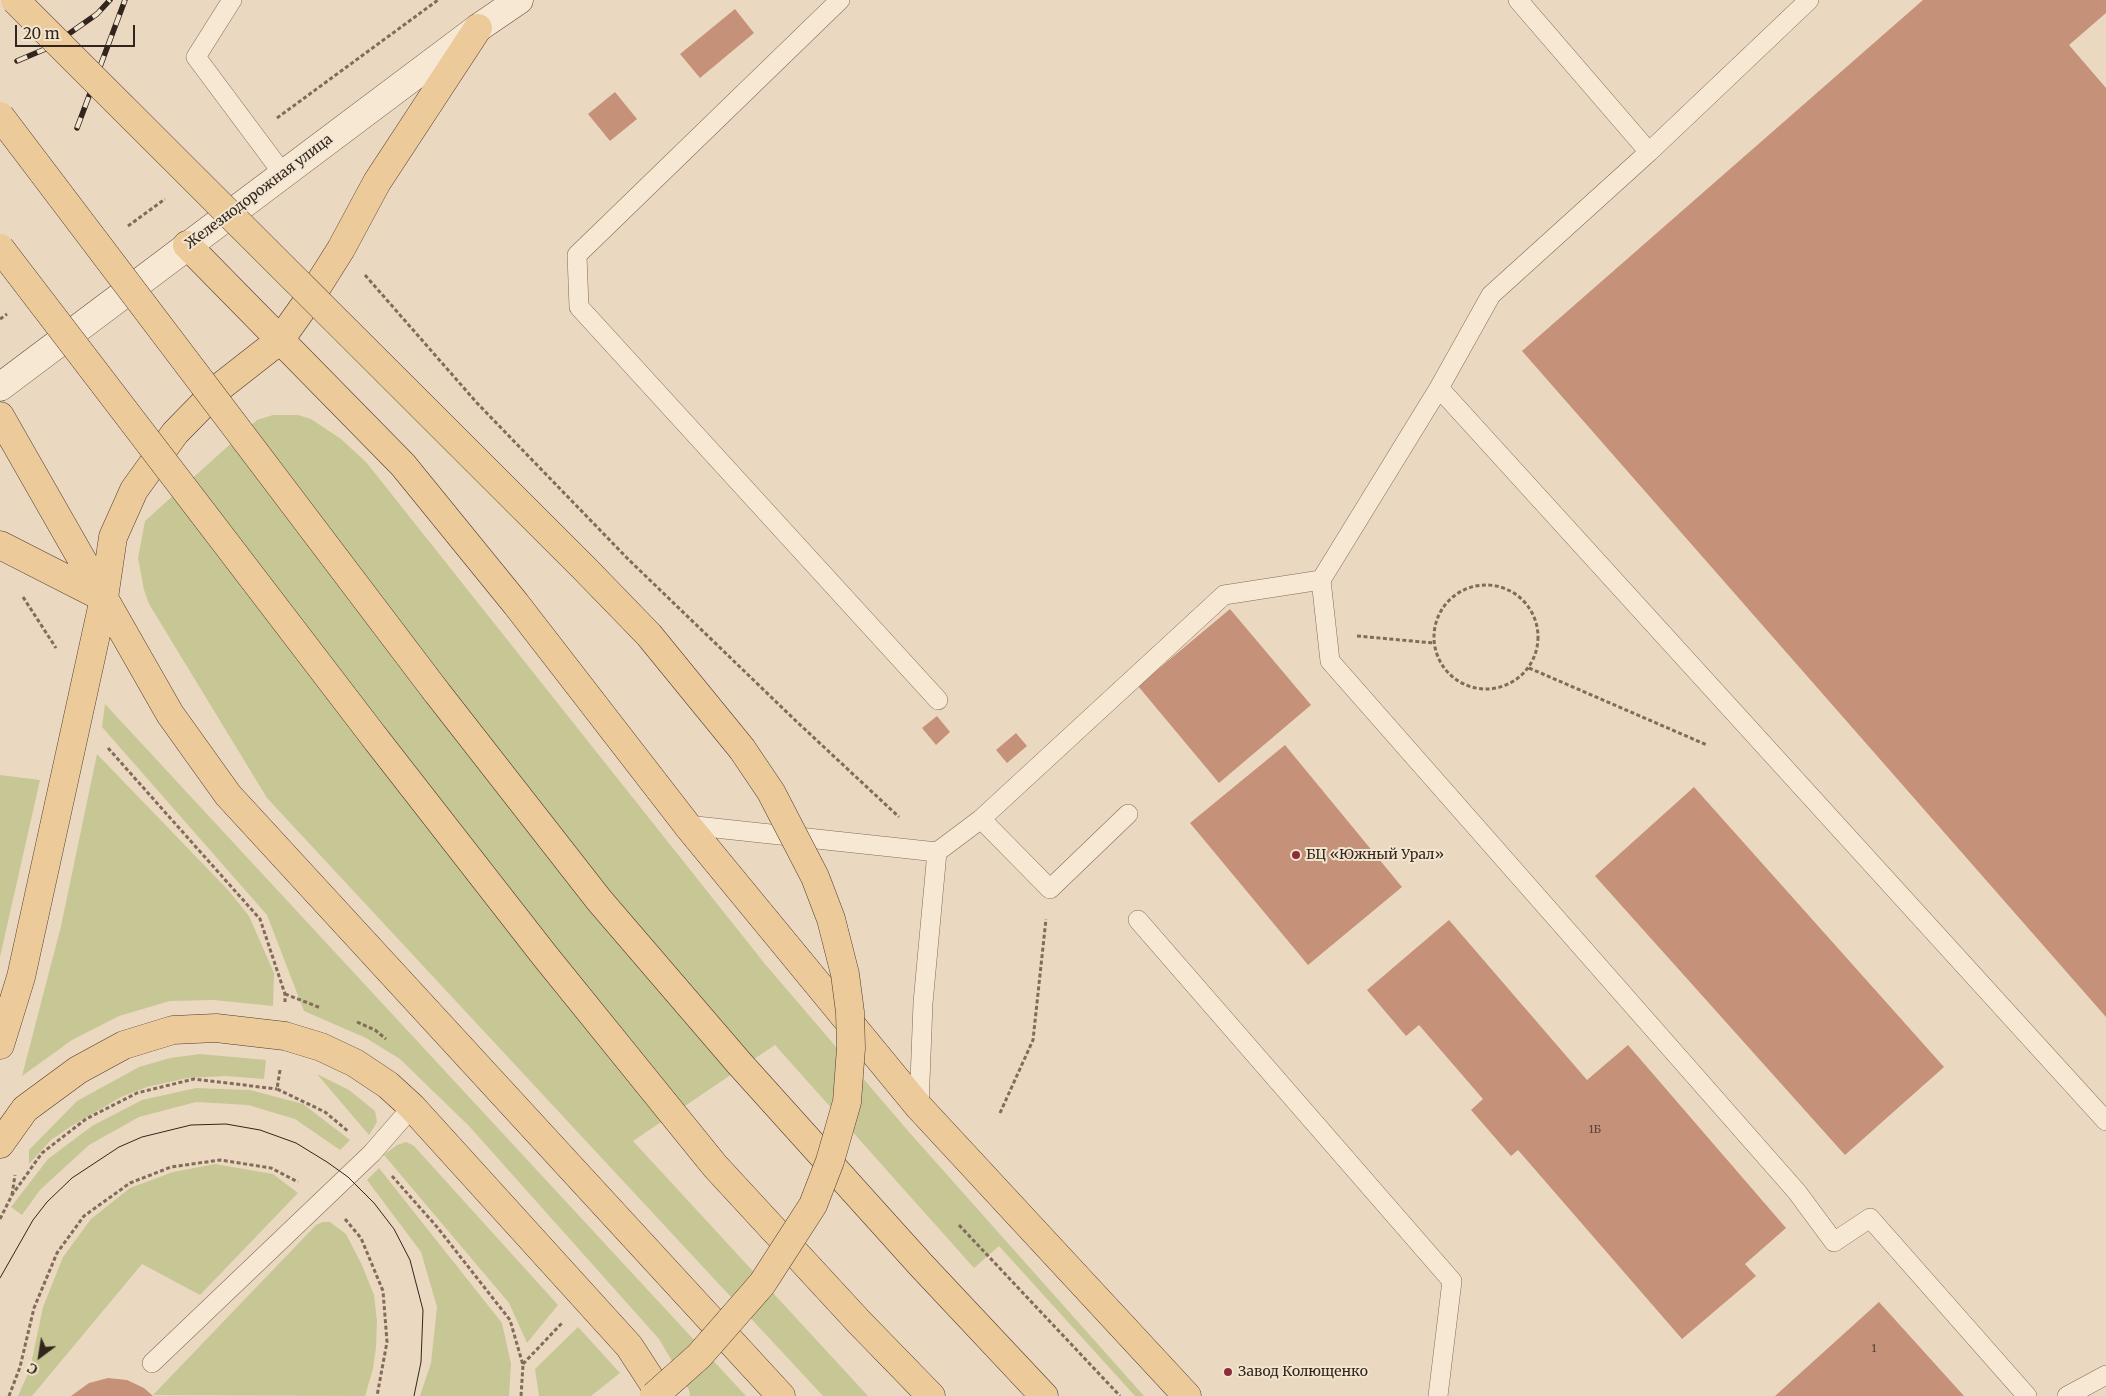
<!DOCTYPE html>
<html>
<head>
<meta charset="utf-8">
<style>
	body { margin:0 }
	#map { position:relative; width:2106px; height:1396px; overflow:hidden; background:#ead9c0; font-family:Merriweather,serif }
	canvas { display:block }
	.north { position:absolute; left:15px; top:1331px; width:50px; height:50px; -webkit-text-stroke:4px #f2e5cf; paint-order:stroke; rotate:211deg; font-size:14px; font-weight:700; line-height:20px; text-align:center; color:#32251d }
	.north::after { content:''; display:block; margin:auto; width:18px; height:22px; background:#32251d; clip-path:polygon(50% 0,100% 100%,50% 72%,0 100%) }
	.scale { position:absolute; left:15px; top:25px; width:120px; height:22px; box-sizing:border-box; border:2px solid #32251d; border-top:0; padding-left:6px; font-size:15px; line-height:18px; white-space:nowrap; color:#32251d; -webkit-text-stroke:4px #f2e5cf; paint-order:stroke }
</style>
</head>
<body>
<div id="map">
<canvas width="2106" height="1396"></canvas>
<div class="north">С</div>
<div class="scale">20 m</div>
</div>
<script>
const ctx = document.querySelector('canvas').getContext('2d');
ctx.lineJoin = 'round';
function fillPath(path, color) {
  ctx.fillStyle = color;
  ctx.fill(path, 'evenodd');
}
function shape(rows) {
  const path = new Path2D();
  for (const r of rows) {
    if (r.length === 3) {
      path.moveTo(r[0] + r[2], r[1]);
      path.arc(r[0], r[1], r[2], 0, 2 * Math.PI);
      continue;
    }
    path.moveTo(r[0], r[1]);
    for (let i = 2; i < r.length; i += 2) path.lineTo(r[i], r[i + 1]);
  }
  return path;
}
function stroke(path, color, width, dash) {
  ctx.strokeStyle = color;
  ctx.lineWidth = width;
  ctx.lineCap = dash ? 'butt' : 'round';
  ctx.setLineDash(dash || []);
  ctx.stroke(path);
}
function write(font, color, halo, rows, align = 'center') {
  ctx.font = font + ' Merriweather,serif';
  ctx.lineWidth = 4;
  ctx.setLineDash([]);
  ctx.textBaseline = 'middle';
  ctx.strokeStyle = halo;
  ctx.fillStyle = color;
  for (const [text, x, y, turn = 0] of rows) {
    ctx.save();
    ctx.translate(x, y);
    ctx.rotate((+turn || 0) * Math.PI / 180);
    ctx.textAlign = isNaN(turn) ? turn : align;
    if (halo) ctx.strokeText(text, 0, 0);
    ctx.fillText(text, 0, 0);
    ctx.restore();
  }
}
fillPath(shape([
	[273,415,298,415,311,419,341,439,366,462,765,964,909,1132,1144,1396,1135,1396,999,1246,974,1268,775,1045,633,1141,868,1396,823,1396,267,798,149,604,144,590,138,558,145,521,257,420],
	[105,704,746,1396,690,1396,689,1390,659,1339,469,1126,400,1059,366,1038,304,1011,267,915,102,727],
	[97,754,229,891,249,916,274,973,273,1006,214,1000,170,1001,119,1016,72,1040,22,1076,61,926],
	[0,775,40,780,0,957],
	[200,1054,266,1060,264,1079,226,1076,187,1078,147,1087,121,1097,70,1127,51,1140,29,1164,29,1150,77,1101,139,1067,170,1058],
	[317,1074,349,1090,375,1111,377,1122,369,1135],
	[196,1088,250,1090,303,1104,350,1140,340,1150,295,1119,248,1105,196,1102,139,1117,89,1145,40,1190,22,1215,11,1207,48,1159,92,1126,142,1100],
	[406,1142,414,1146,558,1305,527,1343,509,1303,384,1155,397,1145],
	[215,1164,273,1174,298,1193,200,1295,142,1264,32,1396,18,1396,30,1369,43,1307,63,1257,91,1219,130,1188,173,1172],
	[379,1168,502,1323,511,1364,509,1396,420,1396,431,1363,437,1307,421,1252,367,1180],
	[323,1222,330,1222,346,1234,362,1265,374,1295,377,1321,376,1347,373,1369,365,1396,153,1395,316,1225],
	[578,1327,620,1373,591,1396,539,1396,535,1369]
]), '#c6c795');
fillPath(shape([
	[1923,0,2106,0,2106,13,2069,45,2106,88,2106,1017,1522,351],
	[735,9,754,33,700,78,680,54],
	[615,92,637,119,610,141,588,114],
	[1230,609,1311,705,1219,783,1138,686],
	[937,716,950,732,936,745,922,728],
	[1016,733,1027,746,1007,763,996,750],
	[1285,745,1402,887,1308,965,1190,823],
	[1694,787,1944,1067,1845,1155,1595,876],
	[1449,920,1587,1080,1628,1045,1786,1228,1745,1264,1756,1276,1682,1339,1518,1150,1511,1156,1471,1110,1483,1099,1419,1025,1406,1036,1367,990],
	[1879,1302,1964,1396,1775,1396],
	[108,1378,127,1380,144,1388,153,1396,71,1396,89,1383]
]), '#c69179');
const service = shape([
	[232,0,196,57,284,175],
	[840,0,577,255,579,307,938,700],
	[1518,0,1649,152],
	[1809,0,1649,152,1491,295,1439,388,1321,580,1330,661,1797,1192,1834,1242,1870,1218,2027,1396],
	[1439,388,2106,1121],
	[981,819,1224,595,1321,580],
	[687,825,937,852,923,1003,919,1107],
	[937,852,981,819,1050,889,1128,814],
	[1138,920,1452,1281,1438,1396],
	[152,1363,372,1153,412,1107],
	[2067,1396,2106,1375]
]);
const secondary = shape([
	[0,387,478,28,519,0]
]);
const primary = shape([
	[187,245,403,465,516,604,687,825,919,1107,1187,1396],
	[0,416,170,714,228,795,781,1396],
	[0,545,104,598],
	[435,690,599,900,739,1063,921,1265,1044,1396],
	[375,738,545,956,715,1166,859,1322,931,1396],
	[0,1045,21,977,104,598,113,537,134,490,175,433,220,387,280,340,312,295,341,249,377,182,478,28],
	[0,1144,25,1109,78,1070,124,1045,173,1030,216,1028,285,1036,321,1047,355,1063,388,1085,412,1107,629,1346,657,1389,659,1396]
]);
stroke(service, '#826b5a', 20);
stroke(secondary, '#634c3d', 29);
stroke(primary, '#503a2e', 29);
stroke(shape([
	[277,118,438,0],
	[128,226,165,199],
	[365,275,477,403,628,559,796,721,899,817],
	[0,319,7,314],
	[1486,637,52],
	[23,597,56,648],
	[1357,636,1434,643],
	[1529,668,1707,745],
	[108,748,260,919,285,994,285,1002],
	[285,994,321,1008],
	[357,1022,375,1030,386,1039],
	[280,1070,277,1089,325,1112,349,1132],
	[1000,1113,1033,1040,1046,919],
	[392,1176,437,1227,510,1320,523,1365,521,1396],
	[12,1195,15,1175],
	[0,1219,12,1195,42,1153,86,1119,137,1093,194,1079,277,1089],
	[345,1219,361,1238,383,1291,387,1342,377,1396],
	[959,1225,1120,1396],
	[523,1364,562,1323],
	[9,1396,20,1367,34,1308,57,1253,84,1216,130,1183,171,1167,220,1160,271,1168,298,1182]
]), '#826b5a', 3, [4, 2.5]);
stroke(service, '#f6e8d3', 19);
stroke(secondary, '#f6e8d3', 28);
stroke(primary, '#ecca9a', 28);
stroke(shape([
	[0,1278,33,1220,47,1202,72,1178,119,1147,142,1137,191,1125,226,1124,260,1130,296,1143,327,1162,348,1177,374,1203,394,1229,410,1260,423,1310,421,1362,414,1396]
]), '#32251d', 1);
const rail = shape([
	[17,61,50,47,97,14,110,0],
	[77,128,125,0]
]);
stroke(rail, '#32251d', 5.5);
stroke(rail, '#f2e5cf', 4, [11]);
const primaryBridge = shape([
	[15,0,584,568,649,635,742,749,771,792,815,877,831,919,845,974,850,1012,851,1048,847,1102,830,1161,813,1205,762,1284,699,1356,654,1396],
	[0,116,435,690],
	[0,248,375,738]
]);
stroke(primaryBridge, '#503a2e', 29, []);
stroke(primaryBridge, '#ecca9a', 28);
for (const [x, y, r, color] of [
	[1296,855,5,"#8c2e38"],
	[1228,1372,5,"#8c2e38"]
]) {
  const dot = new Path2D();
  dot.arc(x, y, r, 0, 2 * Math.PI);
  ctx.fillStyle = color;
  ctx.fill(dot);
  stroke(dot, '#f2e5cf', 2);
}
write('11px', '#574034', null, [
	["1Б",1595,1130],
	["1",1874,1349]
]);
write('14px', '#32251d', '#f2e5cf', [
	["Железнодорожная улица",259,192,-37]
]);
write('14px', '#32251d', '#f2e5cf', [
	["БЦ «Южный Урал»",1306,855],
	["Завод Колющенко",1238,1372]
], 'left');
</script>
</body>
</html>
